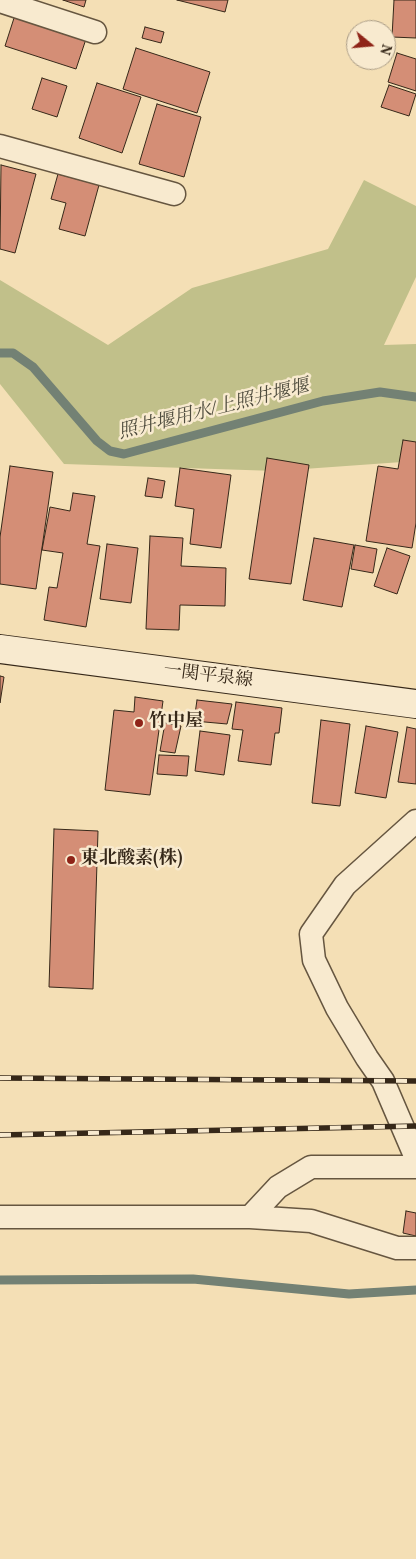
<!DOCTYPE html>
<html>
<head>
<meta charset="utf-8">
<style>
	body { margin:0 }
	#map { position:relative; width:416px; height:1559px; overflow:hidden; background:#f4dfb5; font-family:Vollkorn,serif }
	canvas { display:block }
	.north { position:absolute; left:346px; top:20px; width:50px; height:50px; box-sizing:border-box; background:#f8eacf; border:1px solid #aa9c86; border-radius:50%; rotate:107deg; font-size:14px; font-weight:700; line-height:20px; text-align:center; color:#362819 }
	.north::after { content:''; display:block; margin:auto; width:18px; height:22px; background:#8f2418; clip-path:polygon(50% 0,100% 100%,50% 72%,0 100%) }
</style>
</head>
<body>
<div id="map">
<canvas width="416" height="1559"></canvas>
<div class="north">N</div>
</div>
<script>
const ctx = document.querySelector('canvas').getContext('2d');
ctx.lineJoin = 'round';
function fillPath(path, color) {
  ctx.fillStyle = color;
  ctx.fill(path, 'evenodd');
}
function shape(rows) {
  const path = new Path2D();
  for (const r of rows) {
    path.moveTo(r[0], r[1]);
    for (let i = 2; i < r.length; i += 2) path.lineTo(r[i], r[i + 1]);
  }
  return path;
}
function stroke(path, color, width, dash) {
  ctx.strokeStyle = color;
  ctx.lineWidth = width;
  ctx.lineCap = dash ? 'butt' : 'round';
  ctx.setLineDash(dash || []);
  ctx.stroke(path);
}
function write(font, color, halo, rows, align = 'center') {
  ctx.font = font + ' Vollkorn,"Noto Serif JP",serif';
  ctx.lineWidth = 5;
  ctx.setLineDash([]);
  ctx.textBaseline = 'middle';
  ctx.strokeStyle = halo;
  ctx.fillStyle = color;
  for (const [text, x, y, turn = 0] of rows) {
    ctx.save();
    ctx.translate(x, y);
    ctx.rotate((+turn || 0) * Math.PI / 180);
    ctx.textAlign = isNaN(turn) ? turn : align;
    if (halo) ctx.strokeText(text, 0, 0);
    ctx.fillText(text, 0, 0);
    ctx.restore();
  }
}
fillPath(shape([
	[364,180,416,206,416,277,384,345,416,344,416,461,276,471,64,464,0,384,0,280,108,345,192,288,328,249]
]), '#c1c08a');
stroke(shape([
	[0,353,13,353,33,367,97,441,110,451,124,454,323,401,380,392,416,397],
	[0,1280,193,1279,349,1294,416,1290]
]), '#738174', 9);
const building = shape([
	[63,0,86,0,84,7,63,0],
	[177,0,228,0,225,12,177,0],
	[394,0,416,0,416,38,392,37,394,0],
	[15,15,86,39,76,69,5,46,15,15],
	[145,27,164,32,161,43,142,38,145,27],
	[136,48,210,72,197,113,123,89,136,48],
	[397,53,416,59,416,91,388,82,397,53],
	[42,78,67,86,57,117,32,109,42,78],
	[97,83,141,97,122,153,79,138,97,83],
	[389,85,416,94,409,116,381,107,389,85],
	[157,104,201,117,184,177,139,164,157,104],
	[1,165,36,174,15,253,0,249,1,165],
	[58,174,99,185,85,236,59,229,66,203,51,199,58,174],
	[403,440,416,442,416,523,412,548,366,541,378,466,398,469,403,440],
	[267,458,309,465,291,584,249,579,267,458],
	[10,466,53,472,36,589,0,584,0,537,10,466],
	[180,468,231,475,221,548,190,544,194,509,175,506,180,468],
	[148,478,165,481,162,498,145,496,148,478],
	[73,493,95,496,87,544,100,546,86,627,44,620,49,587,57,588,63,553,42,550,50,507,70,511,73,493],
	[150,536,183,538,181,566,226,568,225,606,180,605,179,630,146,629,150,536],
	[314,538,354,545,342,607,303,600,314,538],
	[107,544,138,548,131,603,100,599,107,544],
	[355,545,377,549,373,573,351,569,355,545],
	[387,548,410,556,397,594,374,586,387,548],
	[0,676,4,677,0,703,0,676],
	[135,697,163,701,150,795,105,790,114,710,134,712,135,697],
	[197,700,232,704,227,724,194,721,197,700],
	[236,702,282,708,279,733,275,733,271,765,238,761,243,730,232,729,236,702],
	[321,720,350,724,340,806,312,803,321,720],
	[165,723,181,726,175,753,160,751,165,723],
	[366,726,398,732,386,798,355,793,366,726],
	[407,727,416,729,416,784,398,782,407,727],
	[200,731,230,735,224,775,195,771,200,731],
	[159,755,189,756,187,776,157,774,159,755],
	[54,829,98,831,93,989,49,987,54,829],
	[406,1211,416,1213,416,1236,403,1233,406,1211]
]);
fillPath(building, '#d48e76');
stroke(building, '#362819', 1);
const minor = shape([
	[0,1,95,32],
	[0,146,174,194],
	[416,821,345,885,311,934,314,960,337,1008,367,1058,383,1081,416,1158],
	[0,1217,250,1217,311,1221,397,1248,416,1248],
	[250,1217,278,1187,311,1167,416,1167]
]);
const secondary = shape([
	[0,649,416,704]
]);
stroke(minor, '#665640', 25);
stroke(secondary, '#362819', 30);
stroke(minor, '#f8eacf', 22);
stroke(secondary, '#f8eacf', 28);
const rail = shape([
	[0,1078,416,1081],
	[0,1135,416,1126]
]);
stroke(rail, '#362819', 5.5);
stroke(rail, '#f8eacf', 4, [11]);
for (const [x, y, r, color] of [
	[139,723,5,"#8f2418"],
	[71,860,5,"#8f2418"]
]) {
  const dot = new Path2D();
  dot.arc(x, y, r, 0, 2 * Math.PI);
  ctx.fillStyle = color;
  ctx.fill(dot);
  stroke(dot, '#f8eacf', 2);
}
write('18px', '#362819', '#f8eacf', [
	["一関平泉線",208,677,7]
]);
write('bold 18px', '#362819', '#f8eacf', [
	["竹中屋",149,723],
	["東北酸素(株)",81,860]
], 'left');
write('italic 19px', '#504d3f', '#f8eacf', [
	["照井堰用水/上照井堰堰",214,411,-14]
]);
</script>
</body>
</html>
